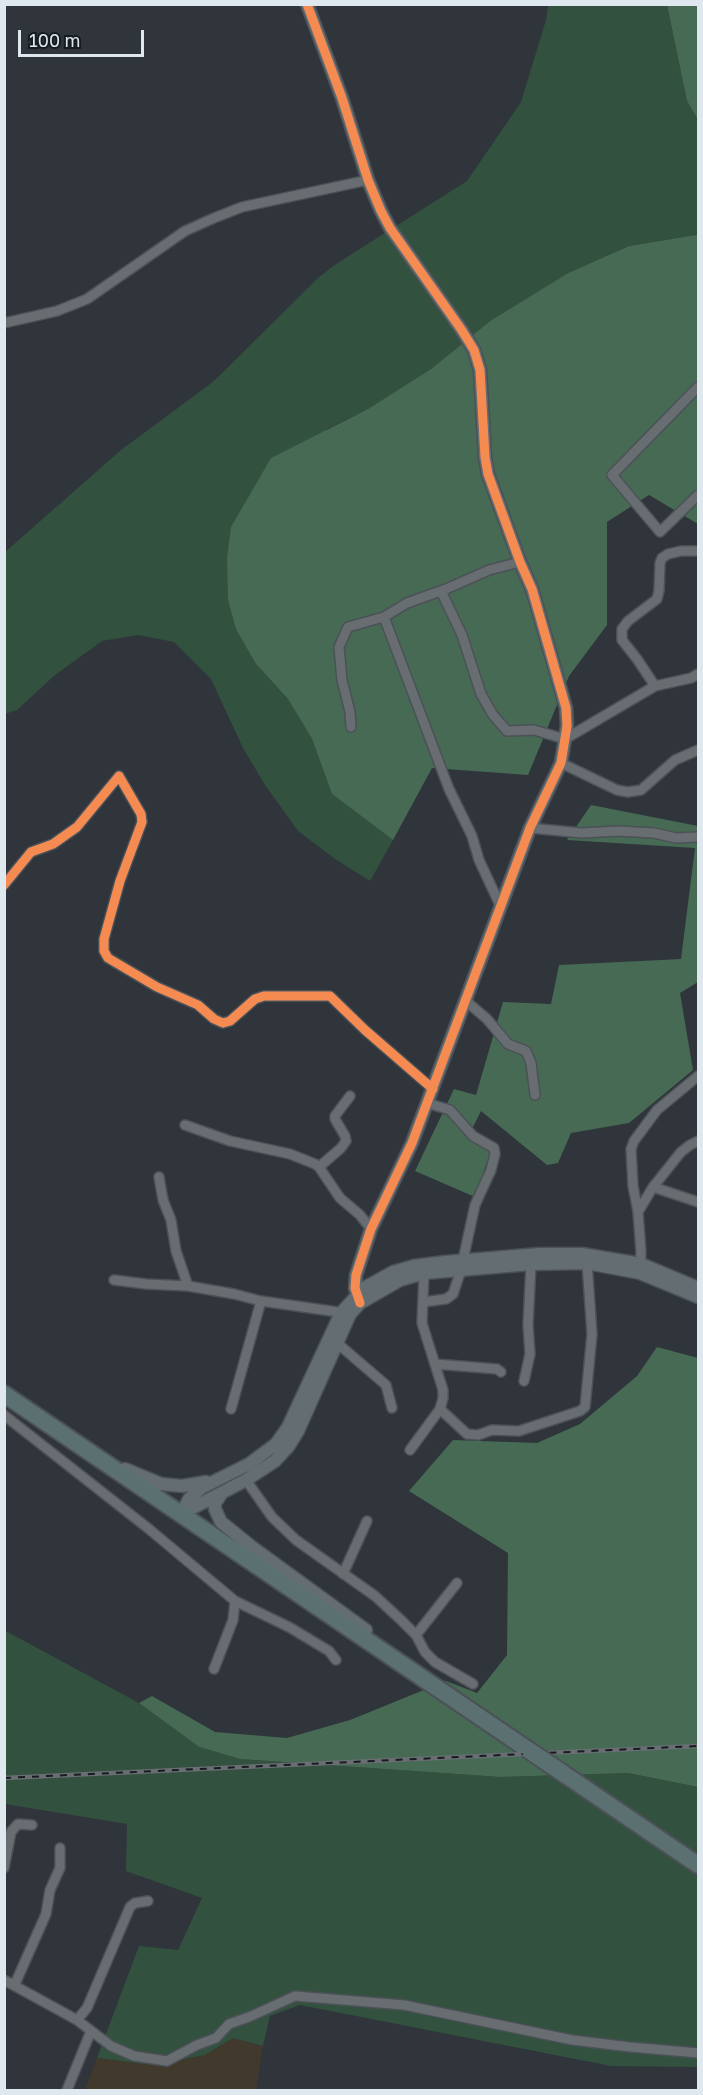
<!DOCTYPE html>
<html>
<head>
<meta charset="utf-8">
<style>
	body { margin:0 }
	#map { position:relative; width:703px; height:2095px; overflow:hidden; background:#2f353b; font-family:"Golos Text",sans-serif }
	canvas { display:block }
	.frame { position:absolute; inset:0; border:6px solid #e0e8ef; pointer-events:none }
	.scale { position:absolute; left:18px; top:30px; width:126px; height:27px; box-sizing:border-box; border:3px solid #e0e8ef; border-top:0; padding-left:8px; font-size:18px; line-height:21px; white-space:nowrap; color:#e0e8ef; -webkit-text-stroke:4px #171c21; paint-order:stroke }
</style>
</head>
<body>
<div id="map">
<canvas width="703" height="2095"></canvas>
<div class="frame"></div>
<div class="scale">100 m</div>
</div>
<script>
const ctx = document.querySelector('canvas').getContext('2d');
ctx.lineJoin = 'round';
function fillPath(path, color) {
  ctx.fillStyle = color;
  ctx.fill(path, 'evenodd');
}
function shape(rows) {
  const path = new Path2D();
  for (const r of rows) {
    path.moveTo(r[0], r[1]);
    for (let i = 2; i < r.length; i += 2) path.lineTo(r[i], r[i + 1]);
  }
  return path;
}
function stroke(path, color, width, dash) {
  ctx.strokeStyle = color;
  ctx.lineWidth = width;
  ctx.lineCap = dash ? 'butt' : 'round';
  ctx.setLineDash(dash || []);
  ctx.stroke(path);
}
fillPath(shape([
	[233,2038,263,2046,256,2090,85,2090,97,2058,152,2065,205,2055]
]), '#41392c');
fillPath(shape([
	[548,5,667,5,687,101,698,120,698,235,629,246,568,273,490,321,431,369,402,388,368,409,327,429,256,664,288,699,312,739,332,794,393,840,370,881,335,859,298,831,265,785,243,748,211,679,174,642,138,635,102,641,55,675,17,710,5,714,5,552,121,450,214,381,318,278,336,264,467,181,521,102,546,20],
	[4,1630,139,1703,199,1747,240,1759,500,1777,628,1773,698,1787,698,2067,611,2066,300,2005,270,2016,263,2046,233,2038,205,2055,152,2065,97,2058,139,1946,178,1950,202,1898,126,1871,127,1824,5,1804]
]), '#32513e');
fillPath(shape([
	[667,5,698,5,698,120,687,101],
	[696,235,698,235,698,524,649,495,607,522,607,625,569,676,528,775,432,768,393,840,332,794,312,739,288,699,256,664,236,629,228,600,227,558,231,527,271,458,368,409,431,369,490,321,568,273,629,246],
	[591,805,698,826,698,982,680,993,693,1070,629,1123,571,1133,558,1163,547,1165,481,1111,468,1137,492,1148,475,1197,415,1171,454,1089,476,1095,503,1002,551,1004,559,965,681,959,695,848,567,840],
	[657,1347,698,1358,698,1787,628,1773,500,1777,240,1759,199,1747,139,1703,152,1696,215,1732,287,1738,350,1720,446,1681,477,1693,507,1655,508,1553,409,1491,453,1440,537,1443,580,1424,637,1376]
]), '#466a54');
const street = shape([
	[4,323,57,311,87,299,185,231,214,218,242,207,368,180],
	[698,387,612,475,660,532,698,495],
	[441,591,462,635,481,694,493,715,507,731,534,730,565,739,655,686,691,678,698,674],
	[655,686,637,659,622,640,622,629,628,621,657,599,659,591,660,563,662,558,668,554,681,551,698,551],
	[351,727,350,712,342,680,339,647,348,627,384,617],
	[561,763,617,790,628,792,641,790,675,760,698,750],
	[530,828,582,833,618,831,654,833,676,838,698,837],
	[4,885,31,852,53,844,77,827,119,776,141,814,142,822,120,881,104,939,104,951,108,958,157,987,198,1005,214,1019,223,1023,230,1021,255,999,264,996,330,996,365,1030,433,1089],
	[500,905,479,860,472,836,449,789,384,617,407,603,446,589,489,570,520,562],
	[466,1001,487,1019,508,1044,526,1051,531,1063,535,1095],
	[427,1103,450,1110,473,1136,494,1148,495,1154,491,1170,475,1205,463,1260],
	[185,1125,230,1141,290,1154,315,1164,319,1167,340,1198,360,1215,371,1229],
	[319,1167,341,1148,346,1141,345,1136,335,1119,335,1116,350,1096],
	[159,1177,163,1200,171,1220,176,1251,188,1286,234,1294,261,1301,345,1313],
	[653,1187,698,1202],
	[638,1212,653,1187,681,1152,690,1145,698,1141],
	[640,1270,641,1252,638,1212,633,1186,631,1149,634,1141,657,1110,698,1076],
	[114,1280,146,1284,188,1286],
	[423,1302,446,1299,453,1294,461,1270],
	[337,1343,386,1385,392,1408],
	[435,1364,497,1369,501,1372],
	[524,1381,530,1354,528,1325,531,1264],
	[231,1409,261,1301],
	[440,1409,467,1434,478,1435,492,1430,519,1431,580,1411,585,1407,592,1334,587,1263],
	[4,1415,149,1529,235,1601,233,1620,214,1669],
	[410,1450,440,1409,443,1398,443,1390,422,1323,424,1273],
	[246,1480,272,1517,296,1540,375,1596,401,1620,416,1635,425,1652,435,1662,473,1684],
	[343,1574,367,1521],
	[235,1601,289,1627,329,1651,336,1660],
	[416,1635,457,1583],
	[4,1868,11,1832,18,1824,32,1825],
	[4,1980,77,2020,111,2046,134,2056,167,2061,197,2045,216,2038,229,2024,249,2017,295,1996,404,2005,572,2040,630,2047,698,2053],
	[15,1984,46,1914,50,1890,60,1868,60,1848],
	[77,2020,87,2008,130,1907,135,1903,148,1901],
	[67,2090,91,2031]
]);
const secondary = shape([
	[307,4,342,98,368,180,381,211,390,228,461,329,474,350,480,370,485,457,488,474,520,562,532,589,566,708,567,726,561,763,530,828,412,1143,371,1229,356,1275,355,1288,360,1303],
	[125,1469,161,1484,182,1486,206,1482],
	[222,1493,215,1503,215,1509,221,1522,252,1547,366,1630],
	[181,1514,189,1499,201,1488,249,1464,276,1444,288,1427,341,1313,364,1288,393,1272,414,1266,445,1262,540,1254,582,1254,641,1264,698,1288],
	[181,1514,246,1480,275,1461,288,1447,298,1431,350,1314,360,1303,400,1280,424,1273,531,1264,587,1263,640,1273,698,1297]
]);
const highway = shape([
	[4,1394,530,1751],
	[564,1774,698,1865]
]);
stroke(street, '#4c5157', 12);
stroke(secondary, '#4c5157', 15);
stroke(highway, '#4c5157', 20);
stroke(street, '#686d72', 9);
stroke(secondary, '#646e72', 12);
stroke(highway, '#5b7071', 16);
const rail = shape([
	[4,1778,698,1746]
]);
stroke(rail, '#6a6e73', 4.5);
stroke(rail, '#171c21', 2, [7]);
const highwayBridge = shape([
	[530,1751,564,1774]
]);
stroke(highwayBridge, '#4c5157', 20, []);
stroke(highwayBridge, '#5b7071', 16);
stroke(shape([
	[307,4,342,98,368,180,381,211,390,228,461,329,474,350,480,370,485,457,488,474,520,562,532,589,566,708,567,726,561,763,530,828,412,1143,371,1229,356,1275,355,1288,360,1303],
	[4,885,31,852,53,844,77,827,119,776,141,814,142,822,120,881,104,939,104,951,108,958,157,987,198,1005,214,1019,223,1023,230,1021,255,999,264,996,330,996,365,1030,433,1089]
]), '#f68b52', 9);
</script>
</body>
</html>
